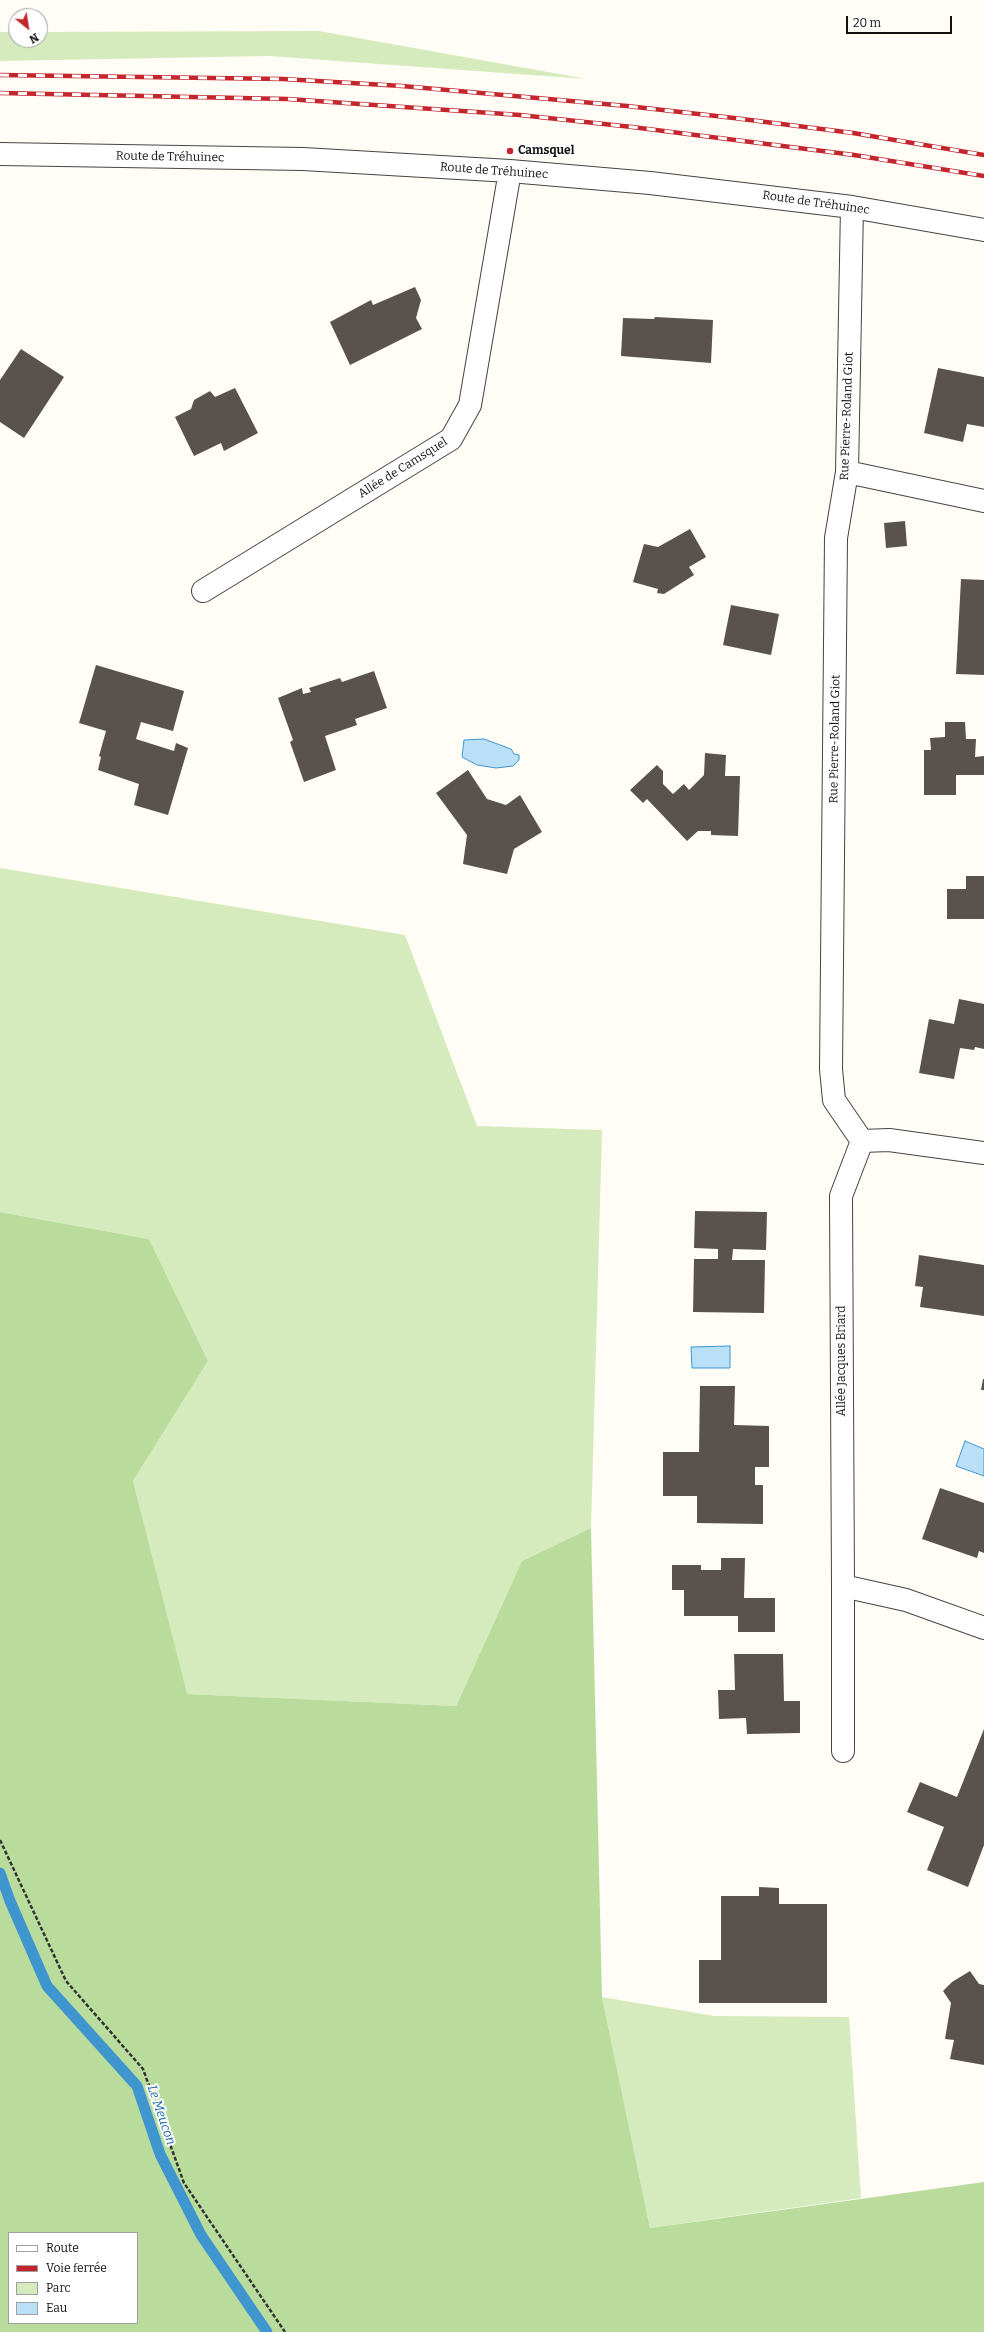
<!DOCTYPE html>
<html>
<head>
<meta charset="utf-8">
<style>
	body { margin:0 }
	#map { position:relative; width:984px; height:2332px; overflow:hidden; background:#fffdf5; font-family:Bitter,serif }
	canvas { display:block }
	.legend { position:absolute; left:8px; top:2232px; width:130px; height:92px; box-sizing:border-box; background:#fff; border:1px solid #a0a0a0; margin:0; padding:5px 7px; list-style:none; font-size:12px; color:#111 }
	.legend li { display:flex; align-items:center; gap:8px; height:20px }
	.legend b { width:20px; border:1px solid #a0a0a0 }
	.north { position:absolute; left:8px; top:8px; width:40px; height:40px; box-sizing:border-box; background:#fff; border:1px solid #a0a0a0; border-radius:50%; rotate:150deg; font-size:11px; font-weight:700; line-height:16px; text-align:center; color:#111 }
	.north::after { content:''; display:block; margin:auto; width:14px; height:18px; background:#c4262e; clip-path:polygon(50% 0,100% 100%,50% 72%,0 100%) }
	.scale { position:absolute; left:846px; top:16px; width:106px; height:18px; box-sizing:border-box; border:2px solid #111; border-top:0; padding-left:5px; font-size:12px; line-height:14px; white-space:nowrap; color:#111; -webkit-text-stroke:3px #fff; paint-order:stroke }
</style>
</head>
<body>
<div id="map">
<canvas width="984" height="2332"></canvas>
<ul class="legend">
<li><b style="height:5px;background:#fff"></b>Route</li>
<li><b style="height:5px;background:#c4262e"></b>Voie ferrée</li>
<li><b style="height:11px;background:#d5ebbd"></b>Parc</li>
<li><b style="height:11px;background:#b9e0f7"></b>Eau</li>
</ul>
<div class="north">N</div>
<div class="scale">20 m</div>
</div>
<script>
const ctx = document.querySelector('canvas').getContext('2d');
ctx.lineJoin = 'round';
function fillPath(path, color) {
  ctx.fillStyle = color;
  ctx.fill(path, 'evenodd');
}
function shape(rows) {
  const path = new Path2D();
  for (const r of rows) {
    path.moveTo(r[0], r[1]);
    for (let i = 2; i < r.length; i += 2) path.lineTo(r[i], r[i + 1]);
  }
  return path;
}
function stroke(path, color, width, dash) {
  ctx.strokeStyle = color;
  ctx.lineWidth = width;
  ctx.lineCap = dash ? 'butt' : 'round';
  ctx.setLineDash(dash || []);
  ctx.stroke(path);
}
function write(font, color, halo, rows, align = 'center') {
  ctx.font = font + ' Bitter,serif';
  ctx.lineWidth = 4;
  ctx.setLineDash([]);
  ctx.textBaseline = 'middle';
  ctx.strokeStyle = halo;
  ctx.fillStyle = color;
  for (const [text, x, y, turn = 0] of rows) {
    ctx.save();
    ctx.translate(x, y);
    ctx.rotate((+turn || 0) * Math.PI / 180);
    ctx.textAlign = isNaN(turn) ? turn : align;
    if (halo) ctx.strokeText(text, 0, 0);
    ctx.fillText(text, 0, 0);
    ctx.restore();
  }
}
fillPath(shape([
	[319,31,587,79,269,56,0,61,0,32,16,32,16,40,40,40,40,32],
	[0,868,405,935,477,1126,602,1130,591,1528,522,1561,456,1706,186,1694,133,1481,208,1361,149,1239,0,1212],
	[602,1997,714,2016,849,2017,861,2198,650,2228]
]), '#d5ebbd');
fillPath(shape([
	[0,1212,149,1239,208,1361,133,1481,187,1694,456,1706,522,1561,591,1528,602,1997,650,2228,984,2182,984,2332,0,2332],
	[9,2233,137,2233,137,2323,9,2323]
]), '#b9dc9c');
const water = shape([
	[484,739,511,749,514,754,519,755,519,760,513,766,496,768,477,765,462,757,464,740,484,739],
	[730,1346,730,1368,692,1368,691,1347,730,1346],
	[965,1441,984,1449,984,1476,956,1466,965,1441]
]);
fillPath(water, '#b9e0f7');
stroke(water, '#3f96cf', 1);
stroke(shape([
	[0,1873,10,1901,47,1986,137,2086,160,2154,201,2235,267,2332]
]), '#3f96cf', 11);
fillPath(shape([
	[415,287,421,300,416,318,422,329,350,365,330,322,371,300,373,305],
	[655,317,713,320,711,363,621,356,623,318,654,319],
	[21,349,64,377,24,438,0,422,0,380],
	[938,368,984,377,984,427,967,424,963,442,924,433],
	[235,388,258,433,224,451,221,443,194,456,175,417,191,409,194,400,210,391,215,397],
	[905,521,907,546,886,548,884,523],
	[690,529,706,557,689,567,694,575,664,594,657,593,658,589,633,582,644,544,658,547],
	[961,579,984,580,984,675,956,674],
	[731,605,779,614,771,655,723,645],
	[96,665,184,691,173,731,141,722,136,739,174,751,176,743,188,748,168,815,134,805,139,784,98,770,101,757,99,756,106,731,79,723],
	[374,671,387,708,355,719,357,725,325,736,336,770,304,782,290,742,293,740,278,698,302,688,303,694,311,692,309,688,340,678,342,682],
	[945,722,965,722,966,739,976,739,975,757,984,756,984,775,956,775,956,795,924,795,924,750,931,750,930,738,945,737],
	[705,753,726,755,725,776,740,776,738,836,711,835,711,831,698,831,687,841,647,799,643,803,630,790,657,765,663,771,663,784,673,794,684,784,689,790,704,775],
	[468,770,487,799,506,805,520,795,542,832,514,849,507,874,463,864,467,835,436,793],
	[966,876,984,876,984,919,947,919,947,889,966,889],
	[959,999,984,1004,984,1049,975,1047,974,1050,960,1048,954,1079,919,1073,929,1019,954,1024],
	[695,1211,767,1212,766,1250,733,1249,732,1260,765,1260,764,1313,693,1312,694,1259,718,1259,718,1249,694,1248],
	[919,1255,984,1265,984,1316,920,1307,923,1287,915,1286],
	[983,1379,984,1379,984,1390,981,1390],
	[700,1386,735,1386,734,1425,769,1426,769,1467,755,1467,755,1485,763,1485,763,1524,697,1523,697,1496,663,1496,663,1452,699,1452],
	[940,1488,984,1503,984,1553,979,1551,977,1558,922,1539],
	[721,1558,745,1558,744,1598,775,1598,775,1632,738,1632,738,1616,684,1616,684,1590,672,1590,672,1565,701,1565,701,1570,721,1570],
	[734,1654,783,1654,784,1701,800,1701,800,1733,747,1734,746,1718,719,1719,718,1690,735,1690],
	[984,1729,984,1845,968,1887,927,1870,944,1827,907,1812,920,1782,957,1797],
	[759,1887,779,1888,779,1904,827,1904,827,2003,699,2003,699,1960,721,1960,721,1896,759,1896],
	[970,1971,979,1984,984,1985,984,2065,950,2059,954,2040,945,2039,951,2003,943,1991,952,1982]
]), '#5a524d');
const street = shape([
	[0,154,303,159,510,171,650,183,852,207,984,230],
	[852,207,847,472,836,538,831,1069,834,1100,862,1141,889,1140,984,1153],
	[847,472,984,501],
	[203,591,451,439,470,405,510,171],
	[862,1141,841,1196,843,1586,906,1600,984,1628],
	[843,1586,843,1751]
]);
stroke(street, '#444', 24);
stroke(shape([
	[0,1840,66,1981,143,2069,184,2183,285,2332]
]), '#333', 2.5, [4, 2]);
stroke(street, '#fff', 22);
const rail = shape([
	[0,75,283,79,402,86,627,106,734,118,853,133,984,155],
	[0,93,287,99,520,115,632,127,854,155,984,176]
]);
stroke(rail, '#c4262e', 4.5);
stroke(rail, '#fff', 3, [9]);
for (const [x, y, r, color] of [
	[510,151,4,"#c4262e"]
]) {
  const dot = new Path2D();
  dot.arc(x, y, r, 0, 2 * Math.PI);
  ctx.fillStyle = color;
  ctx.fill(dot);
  stroke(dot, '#fff', 1.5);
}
write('bold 12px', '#111', '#fff', [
	["Camsquel",518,151]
], 'left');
write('12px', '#111', '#fff', [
	["Route de Tréhuinec",170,157,1],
	["Route de Tréhuinec",494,171,4],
	["Route de Tréhuinec",816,203,8],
	["Rue Pierre-Roland Giot",847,416,-88],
	["Allée de Camsquel",403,468,-32],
	["Rue Pierre-Roland Giot",835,739,-89],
	["Allée Jacques Briard",842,1361,-90]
]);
write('italic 13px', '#1768a6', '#fff', [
	["Le Meucon",161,2115,71]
]);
</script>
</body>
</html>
